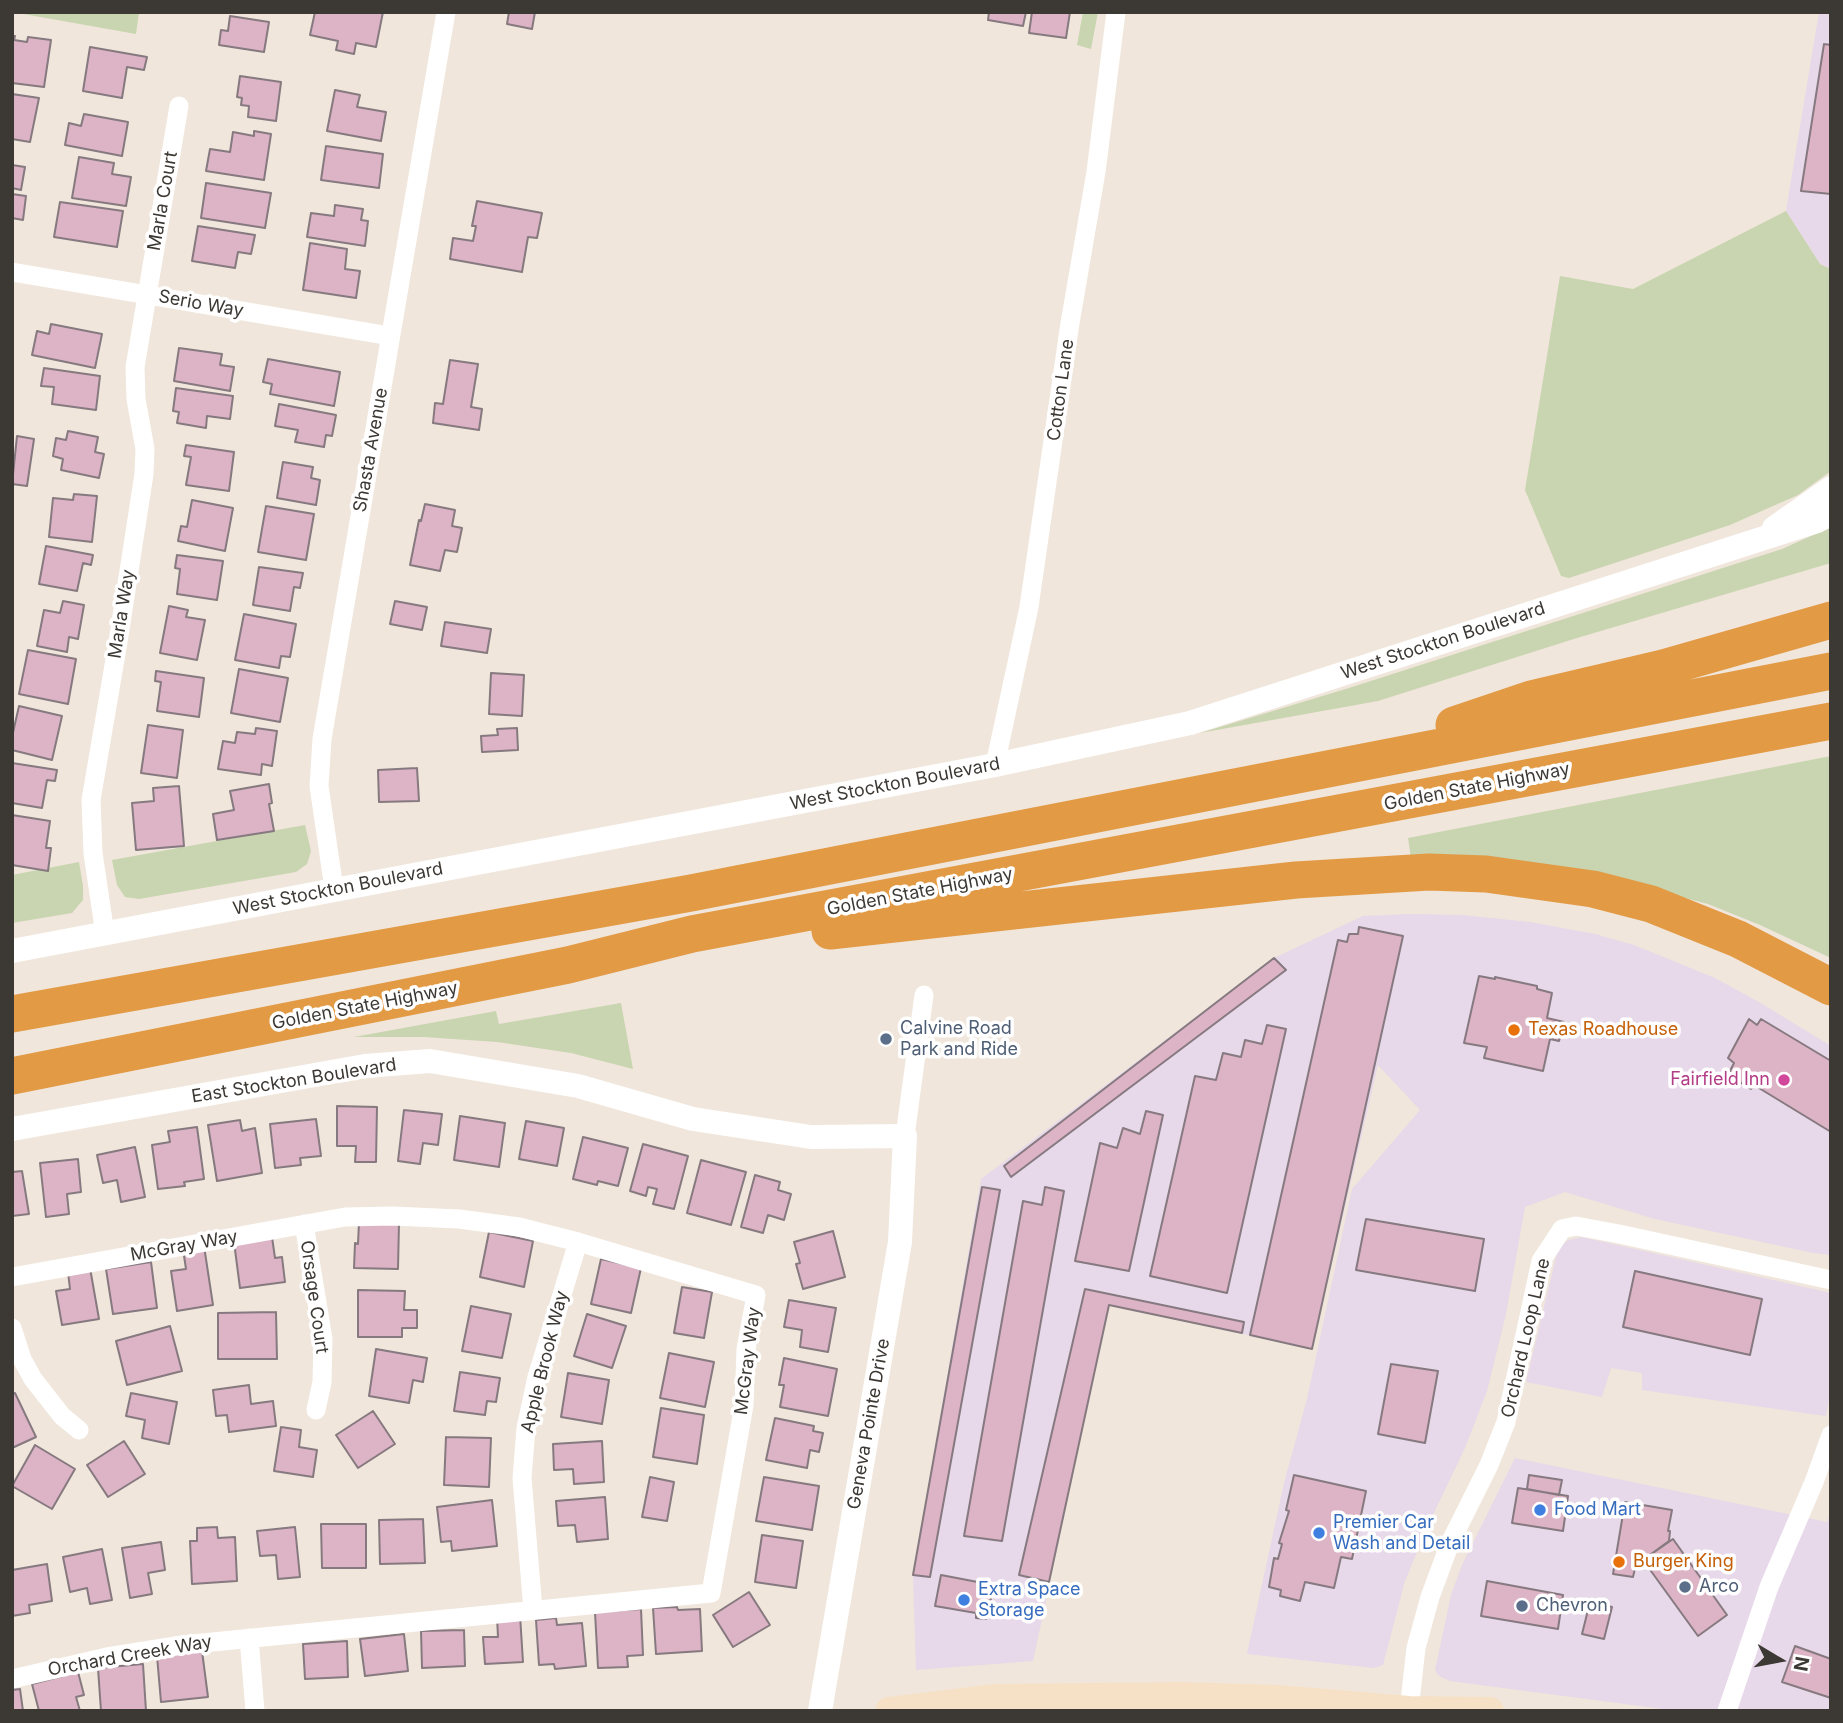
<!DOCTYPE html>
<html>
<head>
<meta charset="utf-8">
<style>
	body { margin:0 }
	#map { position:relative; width:1843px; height:1723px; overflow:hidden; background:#f0e6db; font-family:Inter,sans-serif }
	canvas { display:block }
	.frame { position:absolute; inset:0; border:14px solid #3c3834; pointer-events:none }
	.north { position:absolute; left:1745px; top:1625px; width:70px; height:70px; -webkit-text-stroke:5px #fff; paint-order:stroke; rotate:100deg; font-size:19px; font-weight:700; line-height:28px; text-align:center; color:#3c3834 }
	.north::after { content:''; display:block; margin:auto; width:24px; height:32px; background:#3c3834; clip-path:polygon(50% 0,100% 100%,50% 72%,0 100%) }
</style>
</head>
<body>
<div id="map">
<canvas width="1843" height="1723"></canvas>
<div class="frame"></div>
<div class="north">N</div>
</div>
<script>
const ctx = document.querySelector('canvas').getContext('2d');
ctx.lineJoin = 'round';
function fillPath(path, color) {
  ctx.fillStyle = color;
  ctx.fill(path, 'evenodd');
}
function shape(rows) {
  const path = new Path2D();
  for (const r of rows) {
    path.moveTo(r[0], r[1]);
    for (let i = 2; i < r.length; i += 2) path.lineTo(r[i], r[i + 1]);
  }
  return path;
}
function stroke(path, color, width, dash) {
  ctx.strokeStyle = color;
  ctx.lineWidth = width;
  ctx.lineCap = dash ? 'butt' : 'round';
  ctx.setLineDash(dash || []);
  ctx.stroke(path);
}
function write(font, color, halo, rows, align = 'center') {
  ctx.font = font + ' Inter,sans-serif';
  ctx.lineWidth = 7;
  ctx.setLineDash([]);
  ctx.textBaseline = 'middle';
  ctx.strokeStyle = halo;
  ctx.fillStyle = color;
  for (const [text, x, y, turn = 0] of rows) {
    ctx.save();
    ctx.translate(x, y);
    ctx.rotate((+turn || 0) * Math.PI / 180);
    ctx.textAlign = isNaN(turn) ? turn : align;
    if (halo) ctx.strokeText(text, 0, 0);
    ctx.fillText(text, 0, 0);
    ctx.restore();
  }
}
fillPath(shape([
	[1819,12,1831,12,1831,269,1820,264,1786,211],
	[1409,914,1462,915,1530,922,1595,934,1634,945,1715,978,1764,1005,1831,1046,1831,1255,1813,1253,1655,1219,1565,1192,1525,1207,1506,1314,1487,1391,1465,1448,1430,1521,1405,1581,1383,1665,1374,1668,1247,1654,1284,1483,1307,1399,1352,1189,1420,1110,1378,1065,1312,1349,1109,1305,1033,1661,916,1670,913,1575,981,1179,1274,958,1363,916],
	[1582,1237,1831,1293,1831,1390,1826,1416,1642,1390,1642,1373,1611,1368,1602,1397,1526,1382,1558,1249,1568,1240],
	[1515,1458,1827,1522,1831,1512,1831,1711,1678,1711,1450,1681,1439,1676,1435,1670,1451,1595,1462,1565]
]), '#e7d8ea');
fillPath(shape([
	[12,12,139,12,136,34],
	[1083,12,1098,12,1091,49,1077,45],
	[1786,211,1820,264,1831,269,1831,471,1798,495,1730,525,1569,578,1561,576,1525,490,1560,276,1633,289],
	[1831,527,1831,563,1577,638,1378,701,1200,733,1349,688,1782,549],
	[1831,756,1831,958,1760,925,1708,904,1635,885,1411,859,1408,838],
	[305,825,311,851,307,864,296,872,139,899,125,897,117,885,112,860],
	[79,862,83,886,83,900,72,913,12,923,12,875],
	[621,1003,633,1069,571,1053,497,1042,424,1037,354,1037,496,1011,499,1024]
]), '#c9d5b0');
const building = shape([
	[315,12,383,12,376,47,356,43,354,54,336,50,338,41,310,35,315,12],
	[509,12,535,12,532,29,507,24,509,12],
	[989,12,1026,12,1023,26,988,20,989,12],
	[1032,12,1070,12,1066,38,1029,33,1032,12],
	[230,16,269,22,264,52,219,45,221,30,228,31,230,16],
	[12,36,15,36,14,40,27,42,28,37,51,40,44,87,12,83,12,36],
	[1824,44,1831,45,1831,194,1801,191,1824,44],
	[90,47,147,57,144,70,127,67,122,98,83,91,90,47],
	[240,76,281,82,276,121,248,117,249,106,241,105,242,98,237,97,240,76],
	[335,90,360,95,357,107,386,112,381,141,327,131,335,90],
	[12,94,39,98,30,142,12,139,12,94],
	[84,114,128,122,122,156,65,145,69,123,81,126,84,114],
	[254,131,271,134,264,180,206,171,210,149,230,152,233,132,254,136,254,131],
	[326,146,383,154,379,188,321,180,326,146],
	[79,157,114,163,112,174,131,177,126,206,72,198,79,157],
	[12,165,25,167,21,190,12,188,12,165],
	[206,183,271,193,265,228,201,218,206,183],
	[12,194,26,196,23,220,12,218,12,194],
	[477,201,542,213,537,238,528,237,522,272,450,259,453,238,473,241,476,226,472,226,477,201],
	[60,202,123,211,117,247,54,237,60,202],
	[335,205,363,209,361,220,368,221,365,246,307,237,311,213,334,216,335,205],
	[198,226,255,235,251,254,238,252,235,268,192,261,198,226],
	[310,243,347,249,345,269,360,271,356,298,303,290,310,243],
	[51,324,102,334,95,368,32,355,37,331,49,334,51,324],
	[179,348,222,354,220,365,234,367,230,391,174,381,179,348],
	[268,359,340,372,334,406,270,394,272,384,263,382,268,359],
	[450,360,478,364,471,407,482,409,479,430,433,423,435,403,443,404,450,360],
	[44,368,100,376,96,410,52,404,54,387,41,386,44,368],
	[176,388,233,396,230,419,207,416,206,428,177,423,179,412,173,411,176,388],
	[279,404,336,415,332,436,326,435,324,447,295,442,298,430,275,426,279,404],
	[68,431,98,437,95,452,104,454,99,478,61,470,63,459,53,456,56,438,66,440,68,431],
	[17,436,34,439,27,486,12,484,17,436],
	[186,445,234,452,229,491,186,485,191,457,184,456,186,445],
	[283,462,313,467,311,478,320,480,316,505,277,498,283,462],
	[74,494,97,496,92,542,49,537,53,498,73,500,74,494],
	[192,500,233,508,225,551,178,541,181,526,187,527,192,500],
	[425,504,455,510,452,526,462,528,457,552,445,550,440,571,410,565,419,520,421,521,425,504],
	[266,506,314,514,306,560,258,552,266,506],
	[46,546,93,555,91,565,83,563,77,591,39,584,46,546],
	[177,555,223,561,217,600,177,594,180,569,175,568,177,555],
	[259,567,303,573,300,588,294,587,290,611,253,605,259,567],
	[63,601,84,605,78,639,69,637,67,652,37,646,44,610,60,613,63,601],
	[395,601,427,607,422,630,390,624,395,601],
	[169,606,188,610,186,617,205,620,197,660,160,653,169,606],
	[244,614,296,624,290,657,281,656,279,668,235,660,244,614],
	[445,622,491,629,487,653,441,646,445,622],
	[28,650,76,659,68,704,19,694,28,650],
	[239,669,288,678,280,722,231,713,239,669],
	[156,671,204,678,199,717,157,711,161,682,155,681,156,671],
	[491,673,524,675,522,716,489,714,491,673],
	[19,706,62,716,52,760,12,750,12,737,19,706],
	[148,725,183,730,177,778,141,773,148,725],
	[256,728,277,731,272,766,262,764,261,775,218,769,223,741,235,743,237,732,255,734,256,728],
	[517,728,518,750,482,752,481,736,498,735,497,729,517,728],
	[12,763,57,770,55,781,47,780,42,808,12,803,12,763],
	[417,768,419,801,379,802,378,770,417,768],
	[269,784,272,803,269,804,274,831,217,840,213,814,234,810,230,791,269,784],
	[179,786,184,846,136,850,132,803,154,801,153,788,179,786],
	[12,815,50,821,46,848,51,848,48,871,12,865,12,815],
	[1359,927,1403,936,1312,1349,1250,1335,1338,940,1347,942,1349,934,1358,934,1359,927],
	[1274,958,1286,970,1011,1177,1004,1166,1274,958],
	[1479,976,1495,979,1495,977,1537,986,1537,989,1552,993,1547,1018,1564,1022,1559,1041,1550,1039,1543,1071,1484,1058,1487,1047,1464,1043,1479,976],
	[1749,1019,1757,1025,1761,1019,1831,1061,1831,1132,1754,1085,1751,1089,1728,1075,1734,1063,1728,1058,1749,1019],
	[1267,1025,1286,1029,1227,1293,1150,1276,1195,1076,1216,1080,1223,1053,1241,1057,1245,1040,1262,1044,1267,1025],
	[337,1106,377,1107,376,1162,355,1162,356,1146,337,1146,337,1106],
	[404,1110,442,1114,438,1145,423,1143,420,1164,398,1161,404,1110],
	[1146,1111,1163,1115,1129,1271,1075,1261,1100,1143,1117,1148,1123,1128,1140,1134,1146,1111],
	[460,1116,505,1123,499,1167,454,1160,460,1116],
	[316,1119,321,1156,300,1158,301,1165,275,1168,270,1124,316,1119],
	[240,1120,242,1131,255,1128,262,1173,217,1181,208,1125,240,1120],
	[526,1121,564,1128,557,1166,519,1159,526,1121],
	[197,1127,204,1179,184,1182,185,1186,158,1189,152,1145,170,1142,168,1131,197,1127],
	[583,1137,628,1148,618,1186,598,1181,597,1185,573,1179,583,1137],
	[643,1144,688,1156,674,1209,653,1204,657,1189,648,1187,646,1196,630,1191,643,1144],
	[135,1147,145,1197,121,1202,117,1180,103,1183,97,1155,135,1147],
	[78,1159,81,1192,67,1194,69,1214,46,1217,40,1163,78,1159],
	[701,1160,746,1172,731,1225,687,1213,701,1160],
	[22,1171,29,1214,12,1216,12,1172,22,1171],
	[755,1175,780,1182,778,1190,791,1194,784,1220,768,1215,763,1233,741,1227,755,1175],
	[982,1187,1000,1190,930,1577,913,1575,982,1187],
	[1045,1187,1064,1191,1002,1541,964,1536,1023,1201,1042,1205,1045,1187],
	[1366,1219,1484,1239,1475,1291,1356,1270,1366,1219],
	[359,1222,399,1223,398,1269,354,1268,355,1243,358,1244,359,1222],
	[833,1231,845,1277,803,1289,796,1264,800,1263,794,1242,833,1231],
	[489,1232,533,1241,524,1287,480,1277,489,1232],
	[272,1237,275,1258,282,1257,285,1282,240,1288,234,1242,272,1237],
	[204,1246,213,1305,177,1311,171,1271,186,1269,183,1249,204,1246],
	[601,1259,641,1268,631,1313,591,1304,601,1259],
	[151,1262,157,1308,113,1314,106,1269,151,1262],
	[90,1268,99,1319,62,1325,56,1291,70,1289,68,1272,90,1268],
	[1635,1271,1762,1299,1750,1355,1623,1327,1635,1271],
	[682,1287,712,1292,704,1338,674,1333,682,1287],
	[1085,1289,1244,1322,1242,1333,1109,1305,1049,1582,1019,1575,1085,1289],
	[358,1290,405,1291,404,1310,417,1310,417,1328,402,1328,402,1337,358,1337,358,1290],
	[789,1300,836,1308,828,1352,800,1347,802,1330,784,1327,789,1300],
	[471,1306,511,1314,502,1358,462,1351,471,1306],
	[276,1312,277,1359,218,1359,218,1313,276,1312],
	[587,1314,626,1326,612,1368,574,1356,587,1314],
	[170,1326,182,1371,127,1385,116,1341,170,1326],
	[376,1349,427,1358,423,1382,413,1380,409,1403,369,1396,376,1349],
	[669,1353,714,1362,705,1407,660,1398,669,1353],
	[784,1358,837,1369,828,1416,780,1407,784,1385,779,1385,784,1358],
	[1391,1364,1438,1371,1425,1443,1378,1434,1391,1364],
	[460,1372,500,1378,496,1402,487,1401,485,1415,454,1411,460,1372],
	[568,1373,609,1380,602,1424,561,1417,568,1373],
	[249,1385,251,1404,273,1401,276,1426,229,1432,227,1415,216,1416,213,1390,249,1385],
	[15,1393,36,1437,12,1448,12,1395,15,1393],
	[131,1393,177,1402,169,1444,142,1438,145,1420,126,1416,131,1393],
	[661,1408,704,1415,697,1464,653,1457,661,1408],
	[373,1411,395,1444,358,1468,336,1435,373,1411],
	[775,1418,814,1426,813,1431,823,1433,819,1452,810,1450,807,1468,766,1460,775,1418],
	[281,1427,301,1430,299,1447,317,1450,313,1477,274,1471,281,1427],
	[446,1437,491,1438,489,1487,444,1485,446,1437],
	[124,1441,145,1474,108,1497,87,1465,124,1441],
	[602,1441,604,1482,574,1484,573,1469,554,1470,553,1444,602,1441],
	[35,1445,75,1469,52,1509,12,1486,35,1445],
	[1294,1475,1366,1491,1352,1559,1341,1557,1334,1588,1305,1582,1300,1601,1280,1596,1281,1590,1269,1587,1274,1558,1278,1559,1282,1544,1279,1543,1289,1511,1286,1510,1294,1475],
	[1529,1475,1562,1480,1559,1495,1527,1489,1529,1475],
	[650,1477,674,1482,667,1521,642,1517,650,1477],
	[764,1477,819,1486,812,1530,756,1521,764,1477],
	[1518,1488,1568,1496,1563,1531,1512,1523,1518,1488],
	[605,1497,608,1539,577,1542,575,1525,558,1526,556,1501,605,1497],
	[492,1500,497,1546,452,1551,451,1541,441,1542,437,1507,492,1500],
	[1625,1502,1672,1510,1668,1531,1670,1531,1669,1541,1647,1557,1638,1555,1633,1577,1613,1574,1625,1502],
	[423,1519,425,1563,380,1564,379,1520,423,1519],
	[321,1524,366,1524,366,1568,322,1568,321,1524],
	[217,1527,218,1538,235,1537,237,1581,192,1584,190,1541,197,1541,197,1528,217,1527],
	[295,1527,300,1577,278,1579,276,1555,260,1556,257,1531,295,1527],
	[762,1535,803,1541,796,1588,755,1582,762,1535],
	[1673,1539,1727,1615,1698,1636,1643,1560,1673,1539],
	[161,1542,165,1570,148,1573,152,1594,130,1598,122,1548,161,1542],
	[102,1549,112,1600,90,1604,87,1588,70,1592,63,1557,102,1549],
	[47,1564,52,1601,29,1605,30,1613,12,1616,12,1570,47,1564],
	[941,1575,988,1584,986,1593,992,1594,986,1619,976,1618,976,1613,935,1606,941,1575],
	[1487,1581,1563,1595,1558,1629,1481,1616,1487,1581],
	[749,1592,770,1625,733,1647,713,1615,749,1592],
	[1590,1602,1612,1607,1604,1639,1582,1634,1590,1602],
	[677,1607,678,1610,700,1609,702,1651,656,1654,653,1608,677,1607],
	[641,1609,643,1655,627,1656,628,1667,598,1668,595,1612,641,1609],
	[520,1615,523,1662,485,1664,483,1637,498,1637,497,1617,520,1615],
	[556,1618,557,1625,582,1623,586,1666,555,1669,554,1664,539,1665,536,1620,556,1618],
	[464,1630,465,1666,422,1668,421,1631,464,1630],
	[404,1634,408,1671,365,1676,360,1639,404,1634],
	[347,1641,348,1677,305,1679,303,1644,347,1641],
	[1795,1646,1831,1659,1831,1698,1782,1682,1795,1646],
	[202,1651,208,1697,161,1702,157,1656,202,1651],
	[143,1664,146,1711,101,1711,98,1668,143,1664],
	[78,1672,84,1695,76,1697,80,1711,39,1711,32,1684,78,1672],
	[20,1689,23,1711,12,1711,12,1690,20,1689]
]);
fillPath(building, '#dcb4c5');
stroke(building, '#86797f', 2);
stroke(shape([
	[12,272,390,336],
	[995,765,1029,607,1070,323,1096,172,1116,12],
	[334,889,319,786,322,739,446,12],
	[105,934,93,853,91,800,118,642,144,474,145,449,136,399,135,367,179,106],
	[905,1136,924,995],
	[304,1224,323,1339,322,1382,316,1410],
	[12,1277,345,1217,393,1216,459,1219,519,1227,578,1242,756,1295,746,1349,744,1405,711,1593,182,1645,107,1657,12,1679],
	[12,1328,22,1359,33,1379,62,1416,79,1430],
	[533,1610,522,1478,526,1428,537,1377,578,1242],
	[249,1638,255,1711],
	[1409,1710,1416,1648,1430,1597,1450,1543,1489,1465,1506,1422,1541,1261,1562,1229,1576,1226,1619,1234,1831,1280],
	[1727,1711,1769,1587,1814,1482,1831,1435]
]), '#fff', 19);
stroke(shape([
	[1774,528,1831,488],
	[12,951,995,765,1190,723,1817,521,1831,514],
	[12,1129,365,1066,430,1061,578,1086,693,1119,811,1137,905,1136,900,1242,820,1711]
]), '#fff', 24);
stroke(shape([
	[889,1711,996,1698,1181,1696,1277,1699,1409,1710,1490,1711]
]), '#f6e1c7', 28);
stroke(shape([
	[1454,725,1531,699,1663,668,1831,620],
	[830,931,1296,880,1429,872,1486,874,1593,889,1651,904,1738,939,1831,987],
	[12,1014,691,893,1831,671],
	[12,1076,568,965,692,934,1831,721]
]), '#e29a45', 37);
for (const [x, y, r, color] of [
	[1514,1030,7,"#e8710a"],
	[886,1039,7,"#5c6f8a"],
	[1784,1080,7,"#d1479c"],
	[1540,1510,7,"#3f7fe0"],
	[1319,1533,7,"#3f7fe0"],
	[1619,1562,7,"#e8710a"],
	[1685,1587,7,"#5c6f8a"],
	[964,1600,7,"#3f7fe0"],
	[1522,1606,7,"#5c6f8a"]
]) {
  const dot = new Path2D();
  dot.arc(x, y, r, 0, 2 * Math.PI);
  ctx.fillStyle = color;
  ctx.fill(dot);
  stroke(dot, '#fff', 2.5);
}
write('18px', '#3c3834', '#fff', [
	["Marla Court",163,201,-80],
	["Serio Way",201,304,10],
	["Cotton Lane",1061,390,-82],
	["Shasta Avenue",371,450,-80],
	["Marla Way",122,614,-81],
	["West Stockton Boulevard",1443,641,-18],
	["West Stockton Boulevard",895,784,-11],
	["Golden State Highway",1477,787,-11],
	["West Stockton Boulevard",338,889,-11],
	["Golden State Highway",920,892,-11],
	["Golden State Highway",365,1006,-11],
	["East Stockton Boulevard",294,1081,-9],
	["McGray Way",184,1246,-10],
	["Orsage Court",314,1297,82],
	["Orchard Loop Lane",1526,1338,-77],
	["McGray Way",748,1361,-83],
	["Apple Brook Way",545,1362,-76],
	["Geneva Pointe Drive",869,1424,-80],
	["Orchard Creek Way",130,1656,-10]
]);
write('18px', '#4e5e75', '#fff', [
	["Calvine Road",900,1029],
	["Park and Ride",900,1050],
	["Arco",1699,1587],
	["Chevron",1536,1606]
], 'left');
write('18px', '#c56008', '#fff', [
	["Texas Roadhouse",1528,1030],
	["Burger King",1633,1562]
], 'left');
write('18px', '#b23c85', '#fff', [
	["Fairfield Inn",1770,1080]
], 'right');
write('18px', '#366cbe', '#fff', [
	["Food Mart",1554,1510],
	["Premier Car",1333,1523],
	["Wash and Detail",1333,1544],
	["Extra Space",978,1590],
	["Storage",978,1611]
], 'left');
</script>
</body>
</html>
